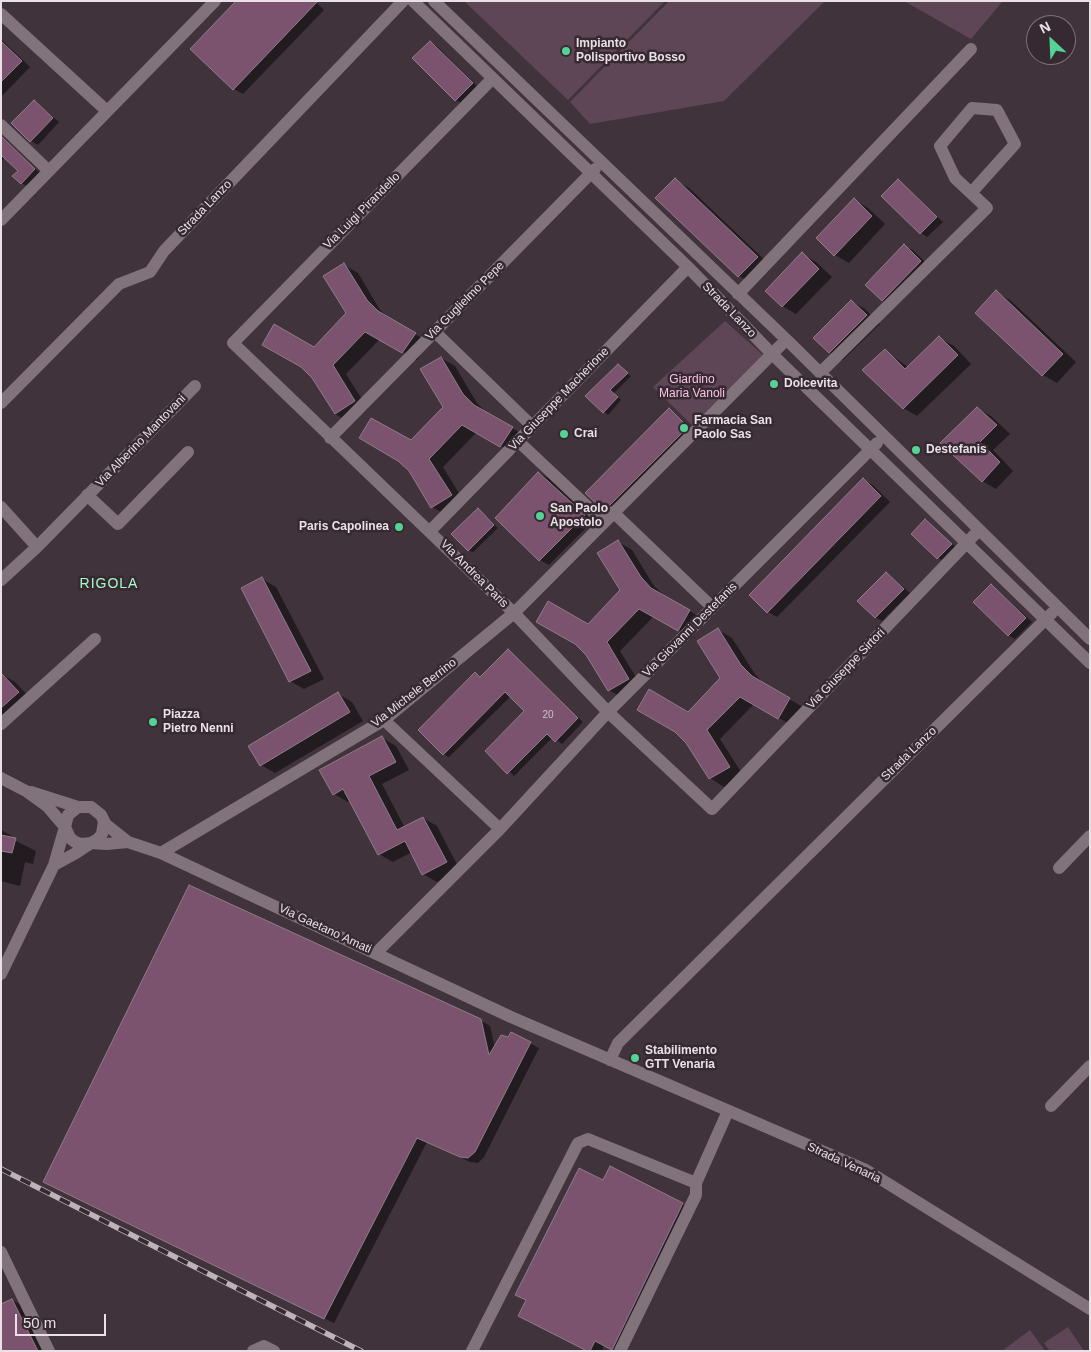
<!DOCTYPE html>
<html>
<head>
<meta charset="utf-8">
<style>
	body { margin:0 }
	#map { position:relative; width:1091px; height:1352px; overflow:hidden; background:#40333b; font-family:Helvetica,sans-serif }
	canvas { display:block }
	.frame { position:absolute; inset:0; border:2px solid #eae1e7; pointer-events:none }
	.north { position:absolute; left:1026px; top:15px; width:50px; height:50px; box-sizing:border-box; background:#362931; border:1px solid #7e737a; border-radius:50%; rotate:335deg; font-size:14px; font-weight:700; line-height:20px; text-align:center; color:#eae1e7 }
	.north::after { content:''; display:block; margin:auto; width:18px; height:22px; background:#54d396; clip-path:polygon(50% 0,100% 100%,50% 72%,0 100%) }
	.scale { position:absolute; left:15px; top:1314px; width:91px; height:22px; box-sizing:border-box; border:2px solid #eae1e7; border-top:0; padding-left:6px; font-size:15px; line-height:18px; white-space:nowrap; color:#eae1e7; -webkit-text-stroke:4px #362931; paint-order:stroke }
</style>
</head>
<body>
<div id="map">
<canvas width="1091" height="1352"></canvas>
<div class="frame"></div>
<div class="north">N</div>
<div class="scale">50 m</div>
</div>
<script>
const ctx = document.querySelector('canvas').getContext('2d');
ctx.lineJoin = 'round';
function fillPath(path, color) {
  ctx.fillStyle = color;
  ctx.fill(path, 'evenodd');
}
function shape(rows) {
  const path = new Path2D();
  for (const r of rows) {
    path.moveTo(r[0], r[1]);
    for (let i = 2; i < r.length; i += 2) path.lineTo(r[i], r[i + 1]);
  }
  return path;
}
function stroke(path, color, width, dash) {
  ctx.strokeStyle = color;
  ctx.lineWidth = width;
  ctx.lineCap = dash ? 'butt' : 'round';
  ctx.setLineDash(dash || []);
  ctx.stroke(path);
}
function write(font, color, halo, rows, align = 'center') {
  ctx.font = font + ' Helvetica,sans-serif';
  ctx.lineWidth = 5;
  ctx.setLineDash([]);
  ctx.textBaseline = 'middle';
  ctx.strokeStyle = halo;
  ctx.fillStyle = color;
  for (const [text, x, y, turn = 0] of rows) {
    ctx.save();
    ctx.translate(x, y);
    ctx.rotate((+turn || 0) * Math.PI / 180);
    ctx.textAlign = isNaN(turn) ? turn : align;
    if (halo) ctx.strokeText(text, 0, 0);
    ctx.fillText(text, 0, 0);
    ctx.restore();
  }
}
fillPath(shape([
	[464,1,665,1,568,100],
	[669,1,825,1,724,101,590,124,570,102],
	[904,1,1001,1,1002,2,971,39],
	[725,321,763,355,692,425,653,387],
	[1068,1327,1084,1351,1050,1351,1044,1343],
	[1030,1330,1045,1351,1002,1351]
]), '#5f4657');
fillPath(shape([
	[315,1,324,10,243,94,234,89],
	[1,39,30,67,1,97],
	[430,42,437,46,479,88,462,104,456,100],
	[34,101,59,122,38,145,31,141],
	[1,136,40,173,27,186,21,183,19,171,5,157,1,162],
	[675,180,689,188,771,266,753,284,739,276,657,198],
	[898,180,943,222,927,237,921,233],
	[854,200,868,208,885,224,849,263,835,255],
	[905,246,914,251,930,267,891,305,882,300],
	[802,254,816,262,832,277,796,314,782,306],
	[344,265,358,273,380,310,392,321,429,342,417,360,380,339,346,374,368,409,349,422,335,414,314,348,348,313],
	[996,292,1010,300,1076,362,1057,383,1043,375],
	[851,301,865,309,880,324,843,360,829,352],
	[940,338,954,346,971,364,917,416,903,408,885,351,908,367],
	[441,358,455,366,477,403,488,414,526,436,515,454,477,432,443,467,465,503,446,515,432,507,411,442,445,407],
	[618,365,631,376,614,393,621,400,608,415,587,396],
	[977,408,991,416,1010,434,993,450,1013,471,996,489,982,481],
	[669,409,694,431,612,514,605,510],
	[539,473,548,478,593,521,549,565,540,560],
	[863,480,873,485,890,502,777,617,768,612],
	[478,509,498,528,473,552,468,550],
	[925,521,957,548,945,562,938,558],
	[618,542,632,550,654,586,666,597,703,619,692,638,654,616,620,651,642,687,623,698,609,690,587,654,588,625,622,590],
	[887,573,910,593,882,621,875,617],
	[262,579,276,587,324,679,304,689,290,681],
	[992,585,1032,622,1015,639,1008,635],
	[718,630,732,638,755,674,766,686,803,707,793,726,754,704,720,739,743,775,724,787,710,778,688,713,722,678],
	[508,650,583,722,562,744,553,737,514,776,486,751,526,711,511,696,449,757,443,754,476,674,482,677],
	[1,674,15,682,32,700,1,728],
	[338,694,352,702,363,721,275,773,261,765],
	[382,738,396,746,409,770,382,784,405,828,423,818,437,826,460,870,437,882,423,874,412,852,393,862,379,854,351,801,348,802,334,794],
	[1,830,12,836,12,839,36,851,33,864,25,862,20,886,1,881],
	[480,1020,490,1026,495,1048,530,1043,539,1048,484,1157,478,1163,470,1162,427,1142,334,1323,54,1187],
	[610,1168,692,1209,615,1351,604,1345,602,1351,588,1351,603,1181],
	[12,1300,21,1305,44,1351,1,1351]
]), '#0007');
const building = shape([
	[236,1,318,1,233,90,190,49,236,1],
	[1,41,22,61,1,82,1,41],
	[430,41,473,83,455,101,412,58,430,41],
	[34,100,53,118,30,142,11,123,34,100],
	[1,136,35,169,21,184,12,176,18,171,1,155,1,136],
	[675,178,758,257,738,277,655,198,675,178],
	[898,179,937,217,920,234,881,196,898,179],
	[854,198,872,216,834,256,816,238,854,198],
	[904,244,921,261,882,301,865,285,904,244],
	[802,252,819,269,782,307,765,291,802,252],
	[344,263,367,300,378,311,416,333,402,353,365,332,333,365,355,401,335,414,312,378,301,367,262,345,274,324,314,347,346,313,323,276,344,263],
	[996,290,1063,354,1042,376,975,313,996,290],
	[851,300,867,315,829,353,813,338,851,300],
	[939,336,958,355,903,409,862,370,885,349,905,369,939,336],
	[441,357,463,394,474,405,513,427,500,447,462,425,429,459,452,495,431,508,409,471,398,461,359,438,371,418,411,440,443,407,420,369,441,357],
	[618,364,628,373,610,390,618,397,603,413,585,396,618,364],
	[977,407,997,425,980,442,1000,462,982,482,940,443,977,407],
	[669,408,688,427,604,511,585,493,669,408],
	[538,472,585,515,539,561,495,518,538,472],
	[863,478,881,496,767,613,749,595,863,478],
	[478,508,494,525,468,551,451,534,478,508],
	[925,519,952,544,937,559,911,534,925,519],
	[618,540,641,577,651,588,690,610,678,631,639,609,607,642,629,679,608,691,586,655,575,644,536,622,548,601,588,624,620,590,597,553,618,540],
	[886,572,904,589,875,618,857,601,886,572],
	[262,577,311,671,289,682,241,588,262,577],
	[991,584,1026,618,1008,636,973,602,991,584],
	[718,628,741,665,752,676,790,698,778,719,740,697,707,730,730,767,709,779,686,743,675,732,637,710,649,689,688,712,720,678,697,641,718,628],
	[508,649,578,718,555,742,547,734,507,774,485,751,524,711,505,692,443,755,418,730,475,672,480,677,508,649],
	[1,673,19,692,1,708,1,673],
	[338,692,350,712,260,766,248,746,338,692],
	[382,736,396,762,369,776,397,830,423,817,447,862,422,875,405,841,378,855,343,789,333,795,319,770,382,736],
	[1,835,16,838,12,853,1,851,1,835],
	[189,885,481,1019,489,1055,501,1035,508,1037,511,1032,531,1042,475,1152,468,1158,460,1157,417,1138,324,1319,43,1182,189,885],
	[610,1166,683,1203,612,1350,595,1341,590,1351,587,1351,518,1316,526,1300,515,1295,579,1168,603,1180,610,1166],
	[12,1299,38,1351,1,1351,1,1304,12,1299]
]);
fillPath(building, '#7c536f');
stroke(building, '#8d7d87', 1);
stroke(shape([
	[413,1,688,267,772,354,1090,663],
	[434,1,790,343,1090,639],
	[1,14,107,111],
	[492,79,233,343,514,613,608,712,712,809,979,530],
	[1,125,49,171],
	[1,220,215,1],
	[738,294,971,49],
	[435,332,532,426],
	[820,373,987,208,955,178,940,146,972,108,997,110,1015,144,971,193],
	[1,403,119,284,150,272,164,251,403,1],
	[330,438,595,169],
	[518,441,604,522],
	[87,495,118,524,188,452],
	[1,507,37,547],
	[613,512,712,607],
	[430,531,688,267],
	[1,580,37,547,195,386],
	[384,720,500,829],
	[1,724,95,639],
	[1,778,26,791,48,807,65,827],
	[31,792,78,807],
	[104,823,128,842],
	[161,853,384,720,514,613,786,340],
	[54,865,76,853,91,843,98,839,102,834,104,821,101,815,91,807,78,807,68,815,65,827,70,838,75,842,81,844,91,843,107,844,128,842,161,853,511,1017,866,1170,1090,1309],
	[1059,868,1090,836],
	[376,953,500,829,608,712,877,443],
	[1,974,54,865,65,827],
	[610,1060,618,1043,1052,613],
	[1051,1106,1090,1066],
	[1,1252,49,1351],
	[253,1351,264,1346,274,1351],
	[472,1351,578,1143,588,1139,696,1183],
	[620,1351,696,1195,696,1183,728,1111]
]), '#81727b', 12);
const rail = shape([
	[1,1169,361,1351]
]);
stroke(rail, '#bdb3b9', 5.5);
stroke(rail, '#362931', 4, [11]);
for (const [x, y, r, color] of [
	[566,51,5,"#54d396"],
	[774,384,5,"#54d396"],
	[684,428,5,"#54d396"],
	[564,434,5,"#54d396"],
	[916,450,5,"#54d396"],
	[540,516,5,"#54d396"],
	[399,527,5,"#54d396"],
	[153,722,5,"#54d396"],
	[635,1058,5,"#54d396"]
]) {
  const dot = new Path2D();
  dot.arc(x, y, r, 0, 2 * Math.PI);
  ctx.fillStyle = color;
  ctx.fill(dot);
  stroke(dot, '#362931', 2);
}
write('10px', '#cebec9', null, [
	["20",548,715]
]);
write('bold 12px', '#eae1e7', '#362931', [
	["Impianto",576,44],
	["Polisportivo Bosso",576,58],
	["Dolcevita",784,384],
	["Farmacia San",694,421],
	["Paolo Sas",694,435],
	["Crai",574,434],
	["Destefanis",926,450],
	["San Paolo",550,509],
	["Apostolo",550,523],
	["Paris Capolinea",389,527,"right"],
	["Piazza",163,715],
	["Pietro Nenni",163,729],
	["Stabilimento",645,1051],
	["GTT Venaria",645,1065]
], 'left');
write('12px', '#eae1e7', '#362931', [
	["Strada Lanzo",205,208,-46],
	["Via Luigi Pirandello",362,211,-45],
	["Via Guglielmo Pepe",465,301,-45],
	["Strada Lanzo",729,310,46],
	["Via Giuseppe Macherione",559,399,-46],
	["Via Alberino Mantovani",141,441,-46],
	["Via Andrea Paris",474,574,45],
	["Via Giovanni Destefanis",690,630,-45],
	["Via Giuseppe Sirtori",846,669,-46],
	["Via Michele Berrino",414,693,-38],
	["Strada Lanzo",909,754,-44],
	["Via Gaetano Amati",325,929,25],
	["Strada Venaria",844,1163,25]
]);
write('12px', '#f9c2e6', '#362931', [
	["Giardino",692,380],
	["Maria Vanoli",692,394]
]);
ctx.letterSpacing = '1px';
write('14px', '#a9f9cd', '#362931', [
	["RIGOLA",109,584]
]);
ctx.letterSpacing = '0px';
</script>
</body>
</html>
